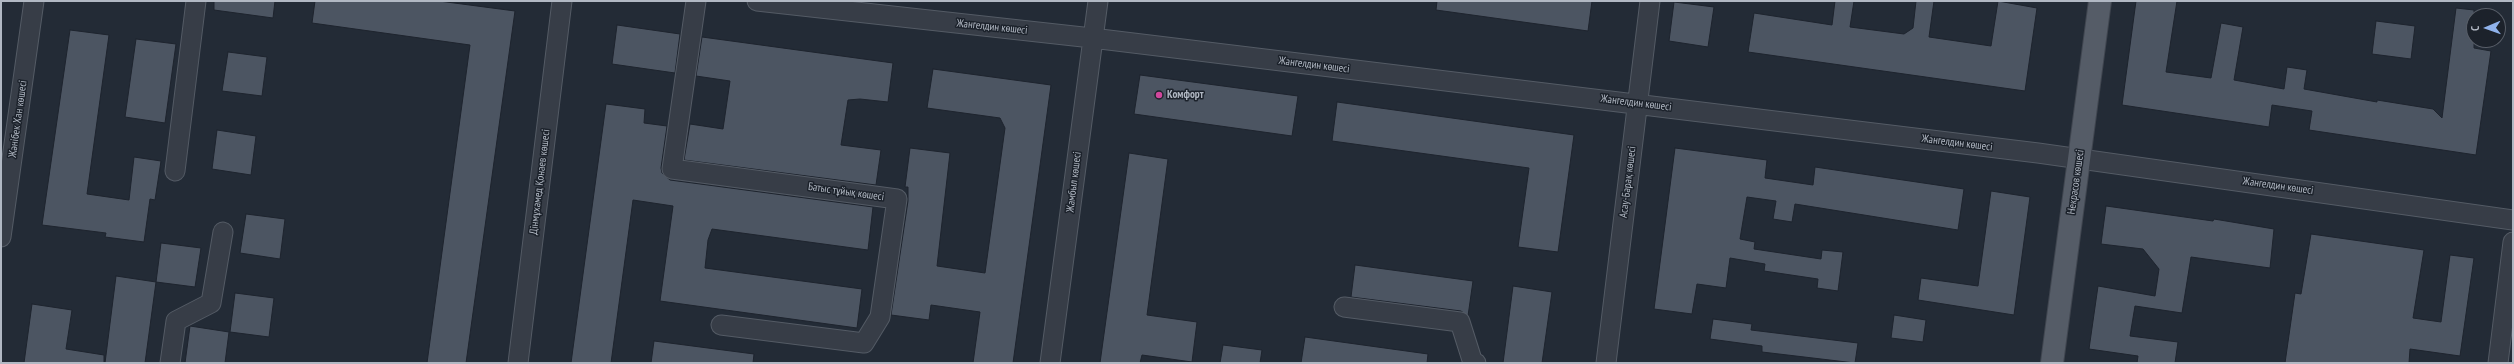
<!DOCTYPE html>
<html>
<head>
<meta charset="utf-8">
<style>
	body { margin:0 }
	#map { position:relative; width:2514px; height:364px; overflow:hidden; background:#232b36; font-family:"PT Sans Narrow",sans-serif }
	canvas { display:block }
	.frame { position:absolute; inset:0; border:2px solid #b1b8c3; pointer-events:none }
	.north { position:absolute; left:2466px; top:8px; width:40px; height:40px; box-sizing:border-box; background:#1c222b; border:1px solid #585e68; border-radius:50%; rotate:268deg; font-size:11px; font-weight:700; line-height:16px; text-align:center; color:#b1b8c3 }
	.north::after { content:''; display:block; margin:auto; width:14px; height:18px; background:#8fb2eb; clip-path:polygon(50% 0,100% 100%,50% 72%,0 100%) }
</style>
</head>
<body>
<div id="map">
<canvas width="2514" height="364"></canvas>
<div class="frame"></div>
<div class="north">С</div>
</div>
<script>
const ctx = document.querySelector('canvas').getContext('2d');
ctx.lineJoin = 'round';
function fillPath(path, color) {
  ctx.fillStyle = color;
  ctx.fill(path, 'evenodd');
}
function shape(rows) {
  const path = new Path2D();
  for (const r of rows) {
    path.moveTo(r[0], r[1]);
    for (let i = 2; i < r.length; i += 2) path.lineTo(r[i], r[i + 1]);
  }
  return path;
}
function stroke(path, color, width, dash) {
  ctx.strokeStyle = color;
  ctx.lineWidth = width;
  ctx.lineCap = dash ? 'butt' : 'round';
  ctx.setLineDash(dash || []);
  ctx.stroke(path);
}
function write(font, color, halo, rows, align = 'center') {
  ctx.font = font + ' "PT Sans Narrow",sans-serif';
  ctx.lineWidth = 3;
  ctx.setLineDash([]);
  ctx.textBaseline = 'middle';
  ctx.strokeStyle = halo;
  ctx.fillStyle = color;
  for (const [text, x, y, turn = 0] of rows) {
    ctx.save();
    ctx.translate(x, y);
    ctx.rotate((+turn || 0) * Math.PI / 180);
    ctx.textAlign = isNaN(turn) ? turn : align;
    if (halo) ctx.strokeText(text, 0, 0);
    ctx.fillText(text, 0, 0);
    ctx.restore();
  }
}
const building = shape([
	[214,1,275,1,273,18,214,10,214,1],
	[315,1,439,1,515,11,466,363,427,363,470,45,312,23,315,1],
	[1437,1,1592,1,1588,31,1436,10,1437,1],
	[1835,1,1854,1,1850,27,1904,34,1913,28,1916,1,1934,1,1929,37,1991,46,1998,1,2037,8,2025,91,1748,52,1754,13,1832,25,1835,1],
	[2136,1,2177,1,2166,72,2211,78,2221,23,2243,27,2234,80,2284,89,2287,67,2307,70,2304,89,2377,102,2377,100,2433,109,2442,118,2456,8,2474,10,2474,48,2491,51,2476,155,2309,130,2312,111,2272,105,2269,127,2122,105,2136,1],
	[1674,2,1714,7,1708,47,1669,41,1674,2],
	[2376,21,2415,26,2411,59,2372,54,2376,21],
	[617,25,680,34,675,73,612,64,617,25],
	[70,30,109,35,87,194,129,200,134,157,161,161,155,200,150,199,144,242,105,237,106,233,42,225,70,30],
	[702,37,893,63,888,102,860,99,848,100,841,145,881,150,876,185,684,160,690,124,723,129,730,81,696,76,702,37],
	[136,39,176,44,165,123,125,117,136,39],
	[228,52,267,57,262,96,222,91,228,52],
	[933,69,1051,85,1013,363,973,363,980,312,931,305,929,320,891,315,908,201,908,187,905,187,910,148,950,153,937,266,985,273,1005,128,1000,118,927,108,933,69],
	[1140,75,1298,96,1292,136,1134,114,1140,75],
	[1337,102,1574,135,1558,252,1518,247,1529,168,1332,141,1337,102],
	[606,104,645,109,644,123,667,126,661,168,662,173,670,180,873,207,868,250,712,229,708,240,705,268,862,289,857,328,660,301,673,206,633,200,611,363,571,363,606,104],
	[217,130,256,136,251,175,212,169,217,130],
	[1675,148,1767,160,1765,178,1813,185,1815,167,1964,189,1958,230,1795,204,1792,222,1773,219,1776,201,1747,197,1740,239,1755,242,1754,249,1821,259,1822,250,1843,252,1838,291,1817,288,1818,279,1764,271,1765,264,1730,258,1726,288,1697,284,1692,314,1654,309,1675,148],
	[1129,153,1168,159,1147,315,1197,322,1192,362,1142,355,1140,363,1100,363,1129,153],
	[1991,191,2030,197,2014,315,1918,300,1921,278,1978,286,1991,191],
	[2106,206,2213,221,2214,219,2274,229,2270,268,2191,257,2182,313,2135,306,2130,336,2178,342,2175,363,2137,363,2138,356,2089,349,2098,286,2155,296,2159,269,2143,249,2101,244,2106,206],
	[246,214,285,219,280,259,240,253,246,214],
	[2311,234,2424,250,2413,318,2441,322,2450,255,2474,258,2460,356,2410,349,2409,363,2285,363,2295,293,2301,294,2311,234],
	[161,243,201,248,195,287,156,282,161,243],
	[1355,265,1473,281,1468,316,1461,311,1351,297,1355,265],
	[116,276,156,282,145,363,105,363,116,276],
	[1513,286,1552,292,1542,363,1503,363,1513,286],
	[235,293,274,298,269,337,230,332,235,293],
	[32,304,72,310,66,349,104,355,104,363,24,363,32,304],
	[1894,315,1926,320,1923,342,1891,338,1894,315],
	[1713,319,1752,324,1751,330,1858,343,1855,363,1762,352,1762,346,1710,339,1713,319],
	[190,326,229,332,225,363,185,363,190,326],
	[1305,337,1428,354,1427,363,1301,363,1305,337],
	[654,341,754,354,753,363,651,363,654,341],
	[1223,345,1262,350,1260,363,1220,363,1223,345]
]);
fillPath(building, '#4c5562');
stroke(building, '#1e242e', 1);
const minor = shape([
	[696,1,672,169,897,199,880,317,864,343,721,325],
	[757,1,1092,38,2038,153,2513,220],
	[175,171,196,1],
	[1,237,34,1],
	[1344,307,1460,322,1473,363,1476,363],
	[170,363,176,321,211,303,223,232],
	[518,363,562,1],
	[1050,363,1098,1],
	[1606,363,1650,1],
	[2498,363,2513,242]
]);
const major = shape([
	[2052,363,2100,1]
]);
stroke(minor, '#545b65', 21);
stroke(major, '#404650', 24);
stroke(minor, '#373d47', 19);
stroke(major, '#555c67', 22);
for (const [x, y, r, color] of [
	[1159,95,4,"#d1479c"]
]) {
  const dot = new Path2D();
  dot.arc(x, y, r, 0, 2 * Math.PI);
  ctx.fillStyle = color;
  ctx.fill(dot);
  stroke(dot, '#1c222b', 1.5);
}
write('11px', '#b1b8c3', '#1c222b', [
	["Жангелдин көшесі",992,27,6],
	["Жангелдин көшесі",1314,65,7],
	["Жангелдин көшесі",1636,103,7],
	["Жәнібек Хан көшесі",18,119,-82],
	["Жангелдин көшесі",1957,143,7],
	["Дінмұхамед Қонаев көшесі",540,182,-83],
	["Жамбыл көшесі",1074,182,-83],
	["Асау-Барақ көшесі",1628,182,-83],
	["Некрасов көшесі",2076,182,-82],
	["Жангелдин көшесі",2278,186,8],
	["Батыс тұйық көшесі",846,192,8]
]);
write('bold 11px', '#b1b8c3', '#1c222b', [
	["Комфорт",1167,95]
], 'left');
</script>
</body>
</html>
